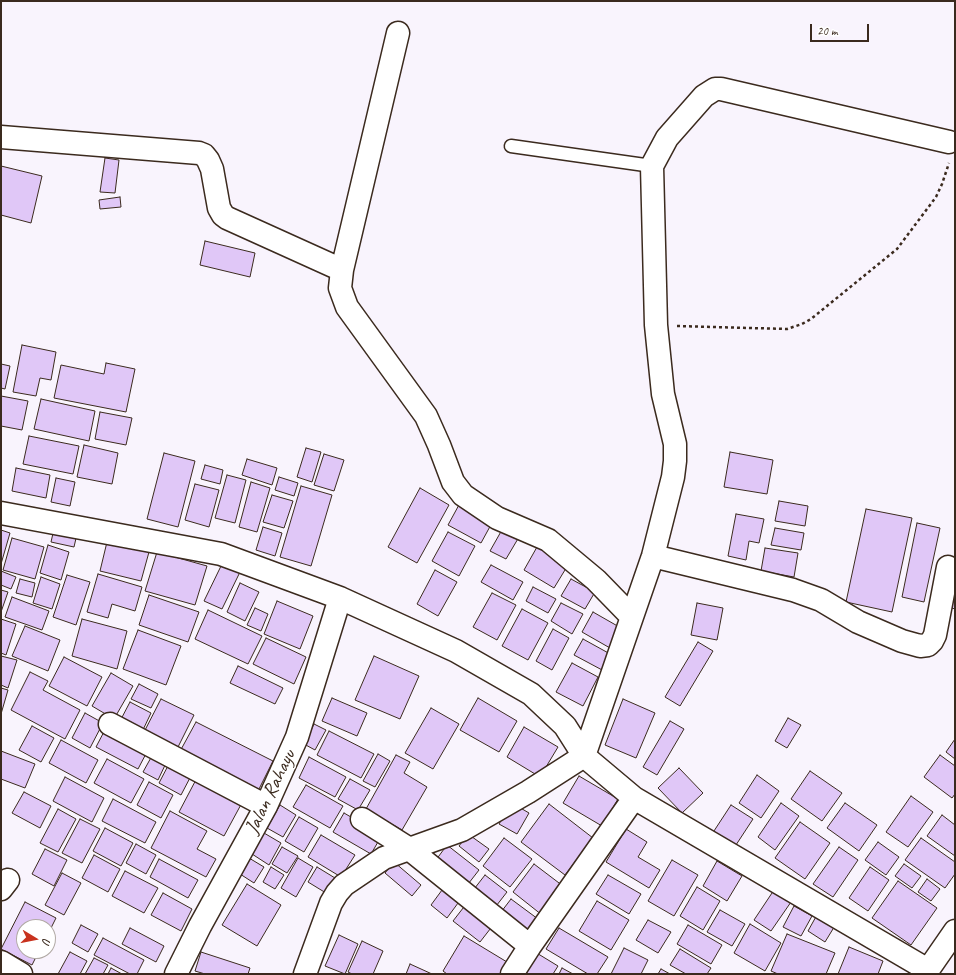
<!DOCTYPE html>
<html>
<head>
<meta charset="utf-8">
<style>
	body { margin:0 }
	#map { position:relative; width:956px; height:975px; overflow:hidden; background:#f9f4fd; font-family:Caveat,sans-serif }
	canvas { display:block }
	.frame { position:absolute; inset:0; border:2px solid #3b2a1e; pointer-events:none }
	.north { position:absolute; left:16px; top:919px; width:40px; height:40px; box-sizing:border-box; background:#fff; border:1px solid #b1aaa5; border-radius:50%; rotate:100deg; font-size:11px; font-weight:700; line-height:16px; text-align:center; color:#3b2a1e }
	.north::after { content:''; display:block; margin:auto; width:14px; height:18px; background:#c8321e; clip-path:polygon(50% 0,100% 100%,50% 72%,0 100%) }
	.scale { position:absolute; left:810px; top:24px; width:59px; height:18px; box-sizing:border-box; border:2px solid #3b2a1e; border-top:0; padding-left:5px; font-size:12px; line-height:14px; white-space:nowrap; color:#3b2a1e; -webkit-text-stroke:3px #fff; paint-order:stroke }
</style>
</head>
<body>
<div id="map">
<canvas width="956" height="975"></canvas>
<div class="frame"></div>
<div class="north">U</div>
<div class="scale">20 m</div>
</div>
<script>
const ctx = document.querySelector('canvas').getContext('2d');
ctx.lineJoin = 'round';
function fillPath(path, color) {
  ctx.fillStyle = color;
  ctx.fill(path, 'evenodd');
}
function shape(rows) {
  const path = new Path2D();
  for (const r of rows) {
    path.moveTo(r[0], r[1]);
    for (let i = 2; i < r.length; i += 2) path.lineTo(r[i], r[i + 1]);
  }
  return path;
}
function stroke(path, color, width, dash) {
  ctx.strokeStyle = color;
  ctx.lineWidth = width;
  ctx.lineCap = dash ? 'butt' : 'round';
  ctx.setLineDash(dash || []);
  ctx.stroke(path);
}
function write(font, color, halo, rows, align = 'center') {
  ctx.font = font + ' Caveat,sans-serif';
  ctx.lineWidth = 3;
  ctx.setLineDash([]);
  ctx.textBaseline = 'middle';
  ctx.strokeStyle = halo;
  ctx.fillStyle = color;
  for (const [text, x, y, turn = 0] of rows) {
    ctx.save();
    ctx.translate(x, y);
    ctx.rotate((+turn || 0) * Math.PI / 180);
    ctx.textAlign = isNaN(turn) ? turn : align;
    if (halo) ctx.strokeText(text, 0, 0);
    ctx.fillText(text, 0, 0);
    ctx.restore();
  }
}
const building = shape([
	[105,158,119,160,115,193,100,192,105,158],
	[1,166,42,176,31,223,1,215,1,166],
	[120,197,121,207,100,209,99,200,120,197],
	[205,241,255,253,250,277,200,265,205,241],
	[22,345,56,352,51,380,40,378,36,396,13,392,22,345],
	[106,363,135,369,126,412,54,398,61,365,104,374,106,363],
	[1,364,10,366,5,389,1,388,1,364],
	[1,396,28,401,22,430,1,426,1,396],
	[41,399,95,411,89,441,34,429,41,399],
	[100,412,132,418,126,445,95,439,100,412],
	[29,436,79,446,73,474,23,464,29,436],
	[84,445,118,453,112,484,77,477,84,445],
	[306,448,321,452,312,482,297,477,306,448],
	[730,452,773,460,767,494,724,487,730,452],
	[164,453,195,461,178,527,147,519,164,453],
	[324,454,344,460,334,491,314,485,324,454],
	[247,459,277,468,272,485,242,475,247,459],
	[205,465,223,470,220,484,201,479,205,465],
	[16,468,50,475,46,498,12,491,16,468],
	[227,475,246,480,235,523,215,518,227,475],
	[279,477,298,483,294,496,275,490,279,477],
	[56,478,75,482,70,506,51,502,56,478],
	[251,482,270,488,257,532,239,527,251,482],
	[195,484,219,490,209,527,185,520,195,484],
	[301,486,332,495,311,566,280,557,301,486],
	[420,488,449,505,417,563,388,547,420,488],
	[272,495,293,501,284,528,263,522,272,495],
	[779,501,808,506,805,526,775,521,779,501],
	[460,503,493,521,481,543,448,525,460,503],
	[866,509,912,518,892,612,846,602,866,509],
	[736,514,764,519,759,543,749,541,746,560,728,556,736,514],
	[917,523,940,528,924,602,902,597,917,523],
	[263,527,282,533,275,556,256,550,263,527],
	[503,528,519,537,506,559,490,551,503,528],
	[775,528,804,533,801,550,771,545,775,528],
	[54,529,77,534,74,547,51,542,54,529],
	[1,530,10,533,1,564,1,530],
	[448,532,475,546,459,576,432,561,448,532],
	[12,538,44,547,35,579,3,570,12,538],
	[107,542,149,552,141,581,100,571,107,542],
	[48,545,69,552,61,580,40,573,48,545],
	[537,547,568,565,554,588,524,570,537,547],
	[765,548,798,553,794,577,761,571,765,548],
	[157,552,207,566,195,605,145,591,157,552],
	[222,564,240,572,222,609,204,601,222,564],
	[491,565,523,582,513,600,481,582,491,565],
	[435,570,457,582,438,616,417,604,435,570],
	[1,571,16,577,11,589,1,585,1,571],
	[98,574,142,587,135,611,112,604,108,618,87,612,98,574],
	[67,575,90,582,76,625,53,617,67,575],
	[41,577,60,584,52,609,33,603,41,577],
	[20,579,35,583,32,597,16,593,20,579],
	[571,579,595,592,585,609,561,596,571,579],
	[240,583,259,592,245,621,227,612,240,583],
	[533,587,556,599,548,613,526,601,533,587],
	[947,588,955,590,955,609,942,605,947,588],
	[1,590,8,592,1,612,1,590],
	[492,593,516,605,497,640,473,627,492,593],
	[149,595,199,612,188,642,139,625,149,595],
	[12,597,49,611,42,630,5,617,12,597],
	[277,601,313,616,300,649,264,634,277,601],
	[561,603,583,614,572,634,551,621,561,603],
	[697,603,723,608,717,640,691,635,697,603],
	[255,608,268,614,261,631,247,625,255,608],
	[522,609,548,623,528,660,502,646,522,609],
	[208,610,262,636,248,664,195,639,208,610],
	[593,612,621,628,610,648,582,632,593,612],
	[1,619,16,624,6,655,1,653,1,619],
	[82,619,127,631,117,669,72,656,82,619],
	[25,626,60,640,48,671,12,656,25,626],
	[553,629,569,638,552,670,536,661,553,629],
	[138,630,181,646,166,685,123,669,138,630],
	[266,638,306,657,294,684,253,664,266,638],
	[583,639,612,655,604,671,574,655,583,639],
	[698,642,713,651,680,706,665,697,698,642],
	[1,656,17,660,8,688,1,685,1,656],
	[374,656,419,676,400,719,355,700,374,656],
	[64,657,102,677,87,706,49,686,64,657],
	[572,663,598,677,583,706,556,692,572,663],
	[238,666,283,688,275,704,230,683,238,666],
	[30,672,48,681,43,690,80,710,65,739,11,710,30,672],
	[111,673,133,686,114,719,92,706,111,673],
	[139,684,158,694,151,708,131,699,139,684],
	[1,688,8,690,1,714,1,688],
	[332,698,367,713,357,736,322,721,332,698],
	[478,698,517,721,499,752,460,730,478,698],
	[161,699,194,715,175,753,142,736,161,699],
	[623,699,655,713,636,758,605,745,623,699],
	[130,702,151,713,141,734,119,723,130,702],
	[431,708,459,724,433,769,405,753,431,708],
	[85,713,103,723,90,748,72,738,85,713],
	[788,718,801,725,787,748,775,741,788,718],
	[670,721,684,729,657,775,643,767,670,721],
	[196,722,273,761,256,795,178,755,196,722],
	[314,724,326,730,315,750,304,744,314,724],
	[32,726,54,738,41,762,19,750,32,726],
	[107,726,149,748,138,769,96,747,107,726],
	[524,727,558,747,540,777,507,757,524,727],
	[329,731,374,754,361,778,317,755,329,731],
	[955,739,955,759,946,752,955,739],
	[61,740,98,760,86,783,49,763,61,740],
	[1,751,35,764,25,788,1,779,1,751],
	[153,754,167,761,158,780,143,772,153,754],
	[378,754,390,761,375,787,363,781,378,754],
	[396,755,410,762,404,773,427,787,402,830,366,809,396,755],
	[940,755,955,766,955,794,952,798,924,777,940,755],
	[309,757,346,777,335,797,299,778,309,757],
	[107,759,144,779,131,803,94,783,107,759],
	[170,762,192,774,181,795,159,783,170,762],
	[679,768,703,793,682,813,658,788,679,768],
	[810,771,842,793,822,821,791,799,810,771],
	[199,774,244,799,224,836,179,812,199,774],
	[757,775,779,791,761,818,739,803,757,775],
	[579,776,618,799,602,826,563,803,579,776],
	[65,777,104,798,92,822,53,801,65,777],
	[350,779,370,790,358,810,338,799,350,779],
	[149,782,173,795,161,818,137,805,149,782],
	[306,785,343,806,330,828,293,807,306,785],
	[24,792,51,806,40,828,12,813,24,792],
	[911,796,933,812,908,847,886,832,911,796],
	[113,799,156,822,145,843,102,821,113,799],
	[512,803,529,813,517,834,499,824,512,803],
	[781,803,799,816,775,850,758,837,781,803],
	[845,803,877,825,859,851,827,828,845,803],
	[549,804,593,838,565,875,521,842,549,804],
	[280,805,296,815,283,837,267,828,280,805],
	[731,805,753,819,734,848,712,834,731,805],
	[58,809,76,819,58,852,40,843,58,809],
	[170,811,207,831,197,849,216,859,206,877,151,848,170,811],
	[344,813,382,835,371,854,333,832,344,813],
	[942,815,955,825,955,856,927,836,942,815],
	[299,817,318,828,304,852,285,841,299,817],
	[80,819,100,829,82,863,62,853,80,819],
	[800,822,830,843,805,879,775,858,800,822],
	[105,828,133,843,121,866,93,851,105,828],
	[626,829,647,842,638,857,660,870,649,888,606,862,626,829],
	[264,833,281,843,269,865,252,854,264,833],
	[468,834,489,849,479,862,459,846,468,834],
	[321,835,355,855,341,877,308,857,321,835],
	[504,838,532,859,510,887,483,866,504,838],
	[921,838,955,862,955,874,945,888,905,860,921,838],
	[878,842,899,857,886,875,865,860,878,842],
	[136,844,156,855,146,874,126,863,136,844],
	[447,845,479,870,465,888,433,864,447,845],
	[282,847,298,856,287,873,272,864,282,847],
	[839,847,858,860,833,897,813,884,839,847],
	[45,849,67,860,54,886,32,874,45,849],
	[94,855,120,869,108,892,82,878,94,855],
	[249,858,264,867,254,883,240,874,249,858],
	[298,858,313,867,296,897,281,888,298,858],
	[159,859,198,880,188,898,150,877,159,859],
	[672,860,698,875,674,916,648,901,672,860],
	[717,861,742,876,727,901,703,886,717,861],
	[394,862,421,885,412,896,385,873,394,862],
	[534,864,563,886,542,915,513,892,534,864],
	[904,864,921,876,912,888,895,876,904,864],
	[271,867,284,875,275,889,263,882,271,867],
	[317,867,335,878,326,893,308,882,317,867],
	[870,867,889,880,868,911,849,898,870,867],
	[125,871,158,888,144,913,112,896,125,871],
	[62,873,81,883,64,915,45,905,62,873],
	[485,875,507,892,493,910,471,893,485,875],
	[608,875,641,894,629,914,596,894,608,875],
	[927,879,940,889,931,901,918,892,927,879],
	[898,881,937,908,911,945,872,918,898,881],
	[247,884,281,905,257,946,222,925,247,884],
	[445,886,461,899,447,918,431,905,445,886],
	[697,887,720,901,703,930,680,916,697,887],
	[774,890,791,902,771,931,754,920,774,890],
	[163,893,192,909,181,931,151,915,163,893],
	[511,899,538,919,525,936,498,916,511,899],
	[597,901,629,920,611,950,579,931,597,901],
	[25,902,56,918,48,934,48,927,24,927,24,951,39,951,32,965,1,949,25,902],
	[467,903,494,924,480,942,453,921,467,903],
	[794,906,812,916,801,936,783,927,794,906],
	[720,910,745,924,732,946,707,932,720,910],
	[818,913,836,924,825,942,808,931,818,913],
	[648,920,671,932,658,953,636,940,648,920],
	[750,924,781,943,765,971,734,953,750,924],
	[81,925,98,934,88,952,72,943,81,925],
	[688,925,722,945,711,964,677,944,688,925],
	[130,928,164,946,156,962,122,944,130,928],
	[559,928,608,957,597,974,588,974,546,949,559,928],
	[787,934,835,953,826,974,778,974,771,971,787,934],
	[339,935,358,944,345,974,325,966,339,935],
	[464,936,507,962,500,974,447,974,443,971,464,936],
	[103,938,144,960,137,974,130,974,94,955,103,938],
	[362,941,383,951,373,974,352,974,348,972,362,941],
	[849,947,883,961,878,974,838,974,849,947],
	[624,948,648,960,641,974,611,974,624,948],
	[680,949,711,968,707,974,686,974,670,965,680,949],
	[70,952,87,961,80,974,58,974,70,952],
	[201,952,250,968,248,974,205,974,195,971,201,952],
	[535,952,558,966,553,974,522,974,535,952],
	[94,958,108,965,103,974,85,974,94,958],
	[410,964,432,974,406,974,410,964],
	[111,968,122,974,108,974,111,968],
	[562,968,573,974,559,974,562,968],
	[661,969,670,974,658,974,661,969]
]);
fillPath(building, '#e0c7f7');
stroke(building, '#3b2a1e', 1);
const lane = shape([
	[511,146,652,166]
]);
const street = shape([
	[1,137,199,153,204,155,208,160,212,169,219,208,223,215,227,218,342,270,340,288,347,307,426,416,439,445,453,482,463,495,497,518,548,540,596,580,631,616],
	[342,270,398,33],
	[1,513,221,554,340,598,456,651,531,694,565,726,584,756,634,798,928,970,955,931],
	[653,556,793,590,821,600,858,622,902,641,920,646,928,645,932,641,935,635,948,567],
	[110,724,266,806],
	[362,819,408,848,530,946],
	[1,889,8,880],
	[1,962,21,974],
	[176,974,200,926,266,806,297,737,340,598],
	[305,974,331,903,337,893,344,885,384,858,462,830,528,792,584,756,653,556,673,477,675,461,675,444,663,394,656,325,652,166,667,138,704,96,715,89,721,89,949,142],
	[512,974,530,946,634,798]
]);
stroke(lane, '#3b2a1e', 15);
stroke(street, '#3b2a1e', 25);
stroke(shape([
	[677,326,787,329,802,324,811,319,897,249,936,197,942,184,949,163]
]), '#3b2a1e', 2.5, [3, 3]);
stroke(lane, '#fff', 12);
stroke(street, '#fff', 22);
write('20px', '#3b2a1e', '#fff', [
	["Jalan Rahayu",271,792,-64]
]);
</script>
</body>
</html>
